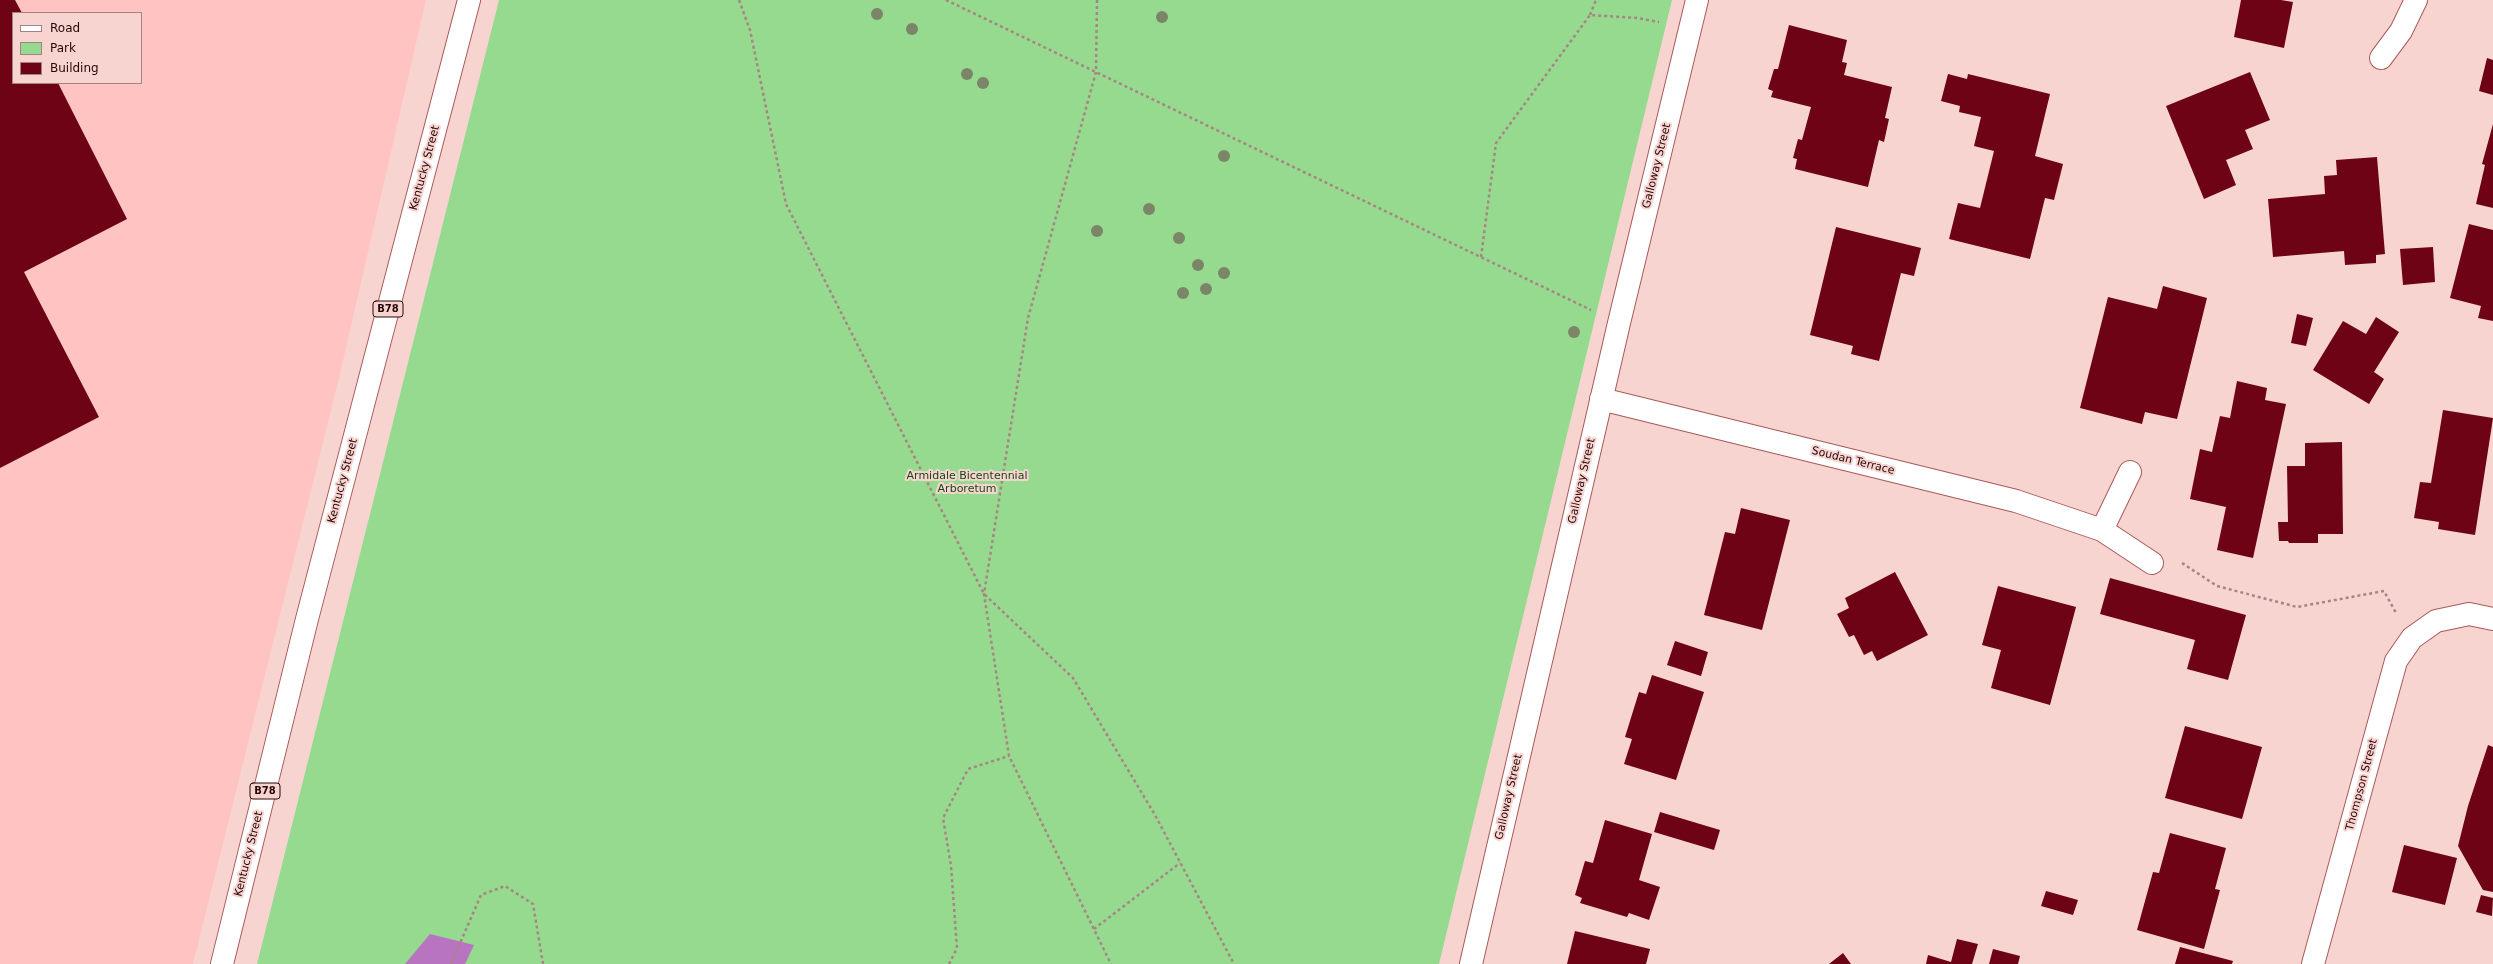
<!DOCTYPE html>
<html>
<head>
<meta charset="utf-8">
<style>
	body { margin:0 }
	#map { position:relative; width:2493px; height:964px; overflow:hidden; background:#f8d4d1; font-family:"DejaVu Sans",sans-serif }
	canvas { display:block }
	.legend { position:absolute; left:12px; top:12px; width:130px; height:72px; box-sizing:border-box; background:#f8d4d1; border:1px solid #a48281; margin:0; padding:5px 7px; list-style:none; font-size:12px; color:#260708 }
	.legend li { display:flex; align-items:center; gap:8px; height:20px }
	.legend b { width:20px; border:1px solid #a48281 }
</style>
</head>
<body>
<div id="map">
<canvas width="2493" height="964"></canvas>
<ul class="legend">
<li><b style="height:5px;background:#fff"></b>Road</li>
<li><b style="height:11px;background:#96da90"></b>Park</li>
<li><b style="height:11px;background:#6d0314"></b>Building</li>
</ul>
</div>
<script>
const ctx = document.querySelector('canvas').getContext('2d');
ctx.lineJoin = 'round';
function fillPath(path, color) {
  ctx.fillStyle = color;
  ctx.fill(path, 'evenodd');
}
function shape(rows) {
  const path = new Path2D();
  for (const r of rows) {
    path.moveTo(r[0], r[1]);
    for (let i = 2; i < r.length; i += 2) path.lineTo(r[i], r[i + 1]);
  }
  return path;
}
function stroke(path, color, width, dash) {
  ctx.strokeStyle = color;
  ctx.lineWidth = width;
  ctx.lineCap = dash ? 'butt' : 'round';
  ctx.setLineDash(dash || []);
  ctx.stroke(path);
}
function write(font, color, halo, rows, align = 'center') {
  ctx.font = font + ' "DejaVu Sans",sans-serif';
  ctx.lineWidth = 4;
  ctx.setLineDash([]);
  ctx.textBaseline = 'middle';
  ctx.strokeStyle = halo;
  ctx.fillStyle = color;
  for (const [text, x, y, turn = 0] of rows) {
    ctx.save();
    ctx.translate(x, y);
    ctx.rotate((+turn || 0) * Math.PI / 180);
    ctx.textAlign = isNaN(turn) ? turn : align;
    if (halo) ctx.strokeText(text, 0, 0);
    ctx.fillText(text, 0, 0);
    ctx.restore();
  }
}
fillPath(shape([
	[0,0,426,0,340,374,193,964,0,964],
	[13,13,141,13,141,83,13,83]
]), '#ffc4c1');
fillPath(shape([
	[499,0,1672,0,1439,964,257,964]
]), '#96da90');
fillPath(shape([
	[430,934,474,945,465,964,405,964]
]), '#b873c1');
fillPath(shape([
	[0,0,15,0,22,13,13,13,13,83,58,83,127,219,24,272,99,417,0,468],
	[2241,0,2281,0,2293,2,2284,48,2234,37],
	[1789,25,1847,40,1842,62,1847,63,1844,75,1892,87,1885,118,1889,119,1884,142,1879,140,1868,187,1795,169,1797,159,1793,158,1798,139,1802,140,1811,107,1771,97,1773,91,1768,89,1774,69,1778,69],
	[2487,58,2493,60,2493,95,2479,91],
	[2250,72,2270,120,2245,130,2253,149,2226,160,2236,185,2204,199,2166,106],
	[1948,74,1967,79,1968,74,2050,94,2035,156,2063,164,2054,200,2045,198,2030,259,1949,239,1958,203,1980,208,1994,151,1974,146,1981,117,1959,112,1960,106,1941,101],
	[2493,124,2493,208,2476,204,2485,165,2482,164],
	[2377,157,2385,254,2376,255,2376,263,2345,265,2344,251,2273,257,2268,199,2325,194,2324,176,2337,175,2336,160],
	[2469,224,2493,230,2493,321,2478,318,2481,306,2450,298],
	[1836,227,1921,248,1914,276,1901,273,1879,361,1851,354,1853,346,1810,335],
	[2433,247,2435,282,2403,285,2400,249],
	[2163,286,2207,298,2177,419,2145,412,2142,424,2080,408,2108,297,2157,309],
	[2297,314,2313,318,2306,346,2291,343],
	[2376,317,2399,332,2374,372,2384,379,2369,404,2313,370,2343,321,2366,334],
	[2237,381,2267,388,2265,400,2286,404,2253,558,2217,550,2226,507,2190,499,2200,449,2212,452,2220,416,2230,418],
	[2443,410,2493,418,2475,535,2438,529,2439,522,2414,518,2420,482,2431,483],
	[2342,442,2343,534,2318,534,2318,543,2289,543,2288,541,2279,541,2278,522,2288,522,2287,466,2305,466,2305,443],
	[1741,508,1790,520,1762,630,1704,615,1725,532,1735,534],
	[1895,572,1928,635,1877,661,1872,651,1864,655,1854,635,1849,637,1837,614,1849,608,1845,598],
	[2110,578,2246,615,2228,680,2187,669,2195,640,2100,614],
	[1998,586,2076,607,2050,705,1991,688,2001,650,1982,645],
	[1675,641,1708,652,1701,676,1667,665],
	[1652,675,1704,692,1676,780,1624,764,1632,739,1625,737,1639,692,1646,694],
	[2185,726,2262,747,2242,819,2165,798],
	[2488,745,2493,747,2493,892,2483,890,2458,846,2468,806],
	[1660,812,1720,830,1714,850,1654,832],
	[1605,820,1652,834,1639,880,1660,887,1649,920,1629,913,1627,917,1580,903,1582,898,1575,895,1585,861,1593,863],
	[2170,833,2226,848,2215,889,2220,890,2204,949,2137,930,2153,872,2159,873],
	[2404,845,2457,858,2445,905,2392,892],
	[2046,891,2078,900,2073,915,2041,906],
	[2481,895,2493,898,2492,916,2476,912],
	[1575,931,1650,949,1646,964,1567,964],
	[1957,939,1978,944,1972,964,1926,964,1928,955,1951,962],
	[2180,947,2233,961,2232,964,2175,964],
	[1993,949,2020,956,2018,964,1989,964],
	[1843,953,1851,964,1829,964]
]), '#6d0314');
const street = shape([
	[2381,58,2401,31,2416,0],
	[1601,399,2016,501,2102,530,2152,563],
	[2102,530,2130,472],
	[2313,964,2396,661,2412,638,2436,621,2469,614,2493,619]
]);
const secondary = shape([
	[1471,964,1619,323,1697,0]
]);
const primary = shape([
	[222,964,307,619,469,0]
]);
stroke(street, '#a85a58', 24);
stroke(secondary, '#a85a58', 24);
stroke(primary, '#a85a58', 24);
stroke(shape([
	[739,0,750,30,786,204,984,594,1073,678,1155,815,1234,964],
	[946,0,1591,310],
	[1097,0,1096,72,1028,318,984,594,1009,756,1111,964],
	[1590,15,1596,0],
	[1481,257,1496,143,1590,15,1637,18,1659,22],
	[2182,563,2217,586,2297,607,2384,591,2396,613],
	[1094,929,1180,863],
	[451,964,481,895,505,886,533,904,543,964],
	[949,964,957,948,951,866,943,818,968,769,1009,756]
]), '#a78584', 2.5, [3, 3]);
stroke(street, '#fff', 22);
stroke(secondary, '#fff', 22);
stroke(primary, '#fff', 22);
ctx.fillStyle = '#7b8668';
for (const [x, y] of [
	[877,14],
	[1162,17],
	[912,29],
	[967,74],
	[983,83],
	[1224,156],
	[1149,209],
	[1097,231],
	[1179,238],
	[1198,265],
	[1224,273],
	[1206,289],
	[1183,293],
	[1574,332]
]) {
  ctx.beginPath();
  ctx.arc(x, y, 6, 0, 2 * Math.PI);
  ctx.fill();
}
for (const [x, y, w] of [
	[388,309,30],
	[265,791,30]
]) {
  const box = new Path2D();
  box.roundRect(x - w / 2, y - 8, w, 16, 3);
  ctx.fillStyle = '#f8d4d1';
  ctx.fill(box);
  stroke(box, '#260708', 1);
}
write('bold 10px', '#260708', null, [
	["B78",388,309],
	["B78",265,791]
]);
write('11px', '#260708', '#f8d4d1', [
	["Galloway Street",1657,166,-76],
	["Kentucky Street",425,168,-75],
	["Soudan Terrace",1853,461,14],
	["Kentucky Street",343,481,-75],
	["Galloway Street",1582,481,-77],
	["Thompson Street",2362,785,-75],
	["Galloway Street",1509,797,-77],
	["Kentucky Street",249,854,-76]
]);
write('11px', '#144712', '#f8d4d1', [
	["Armidale Bicentennial",967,476],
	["Arboretum",967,489]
]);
</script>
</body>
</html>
